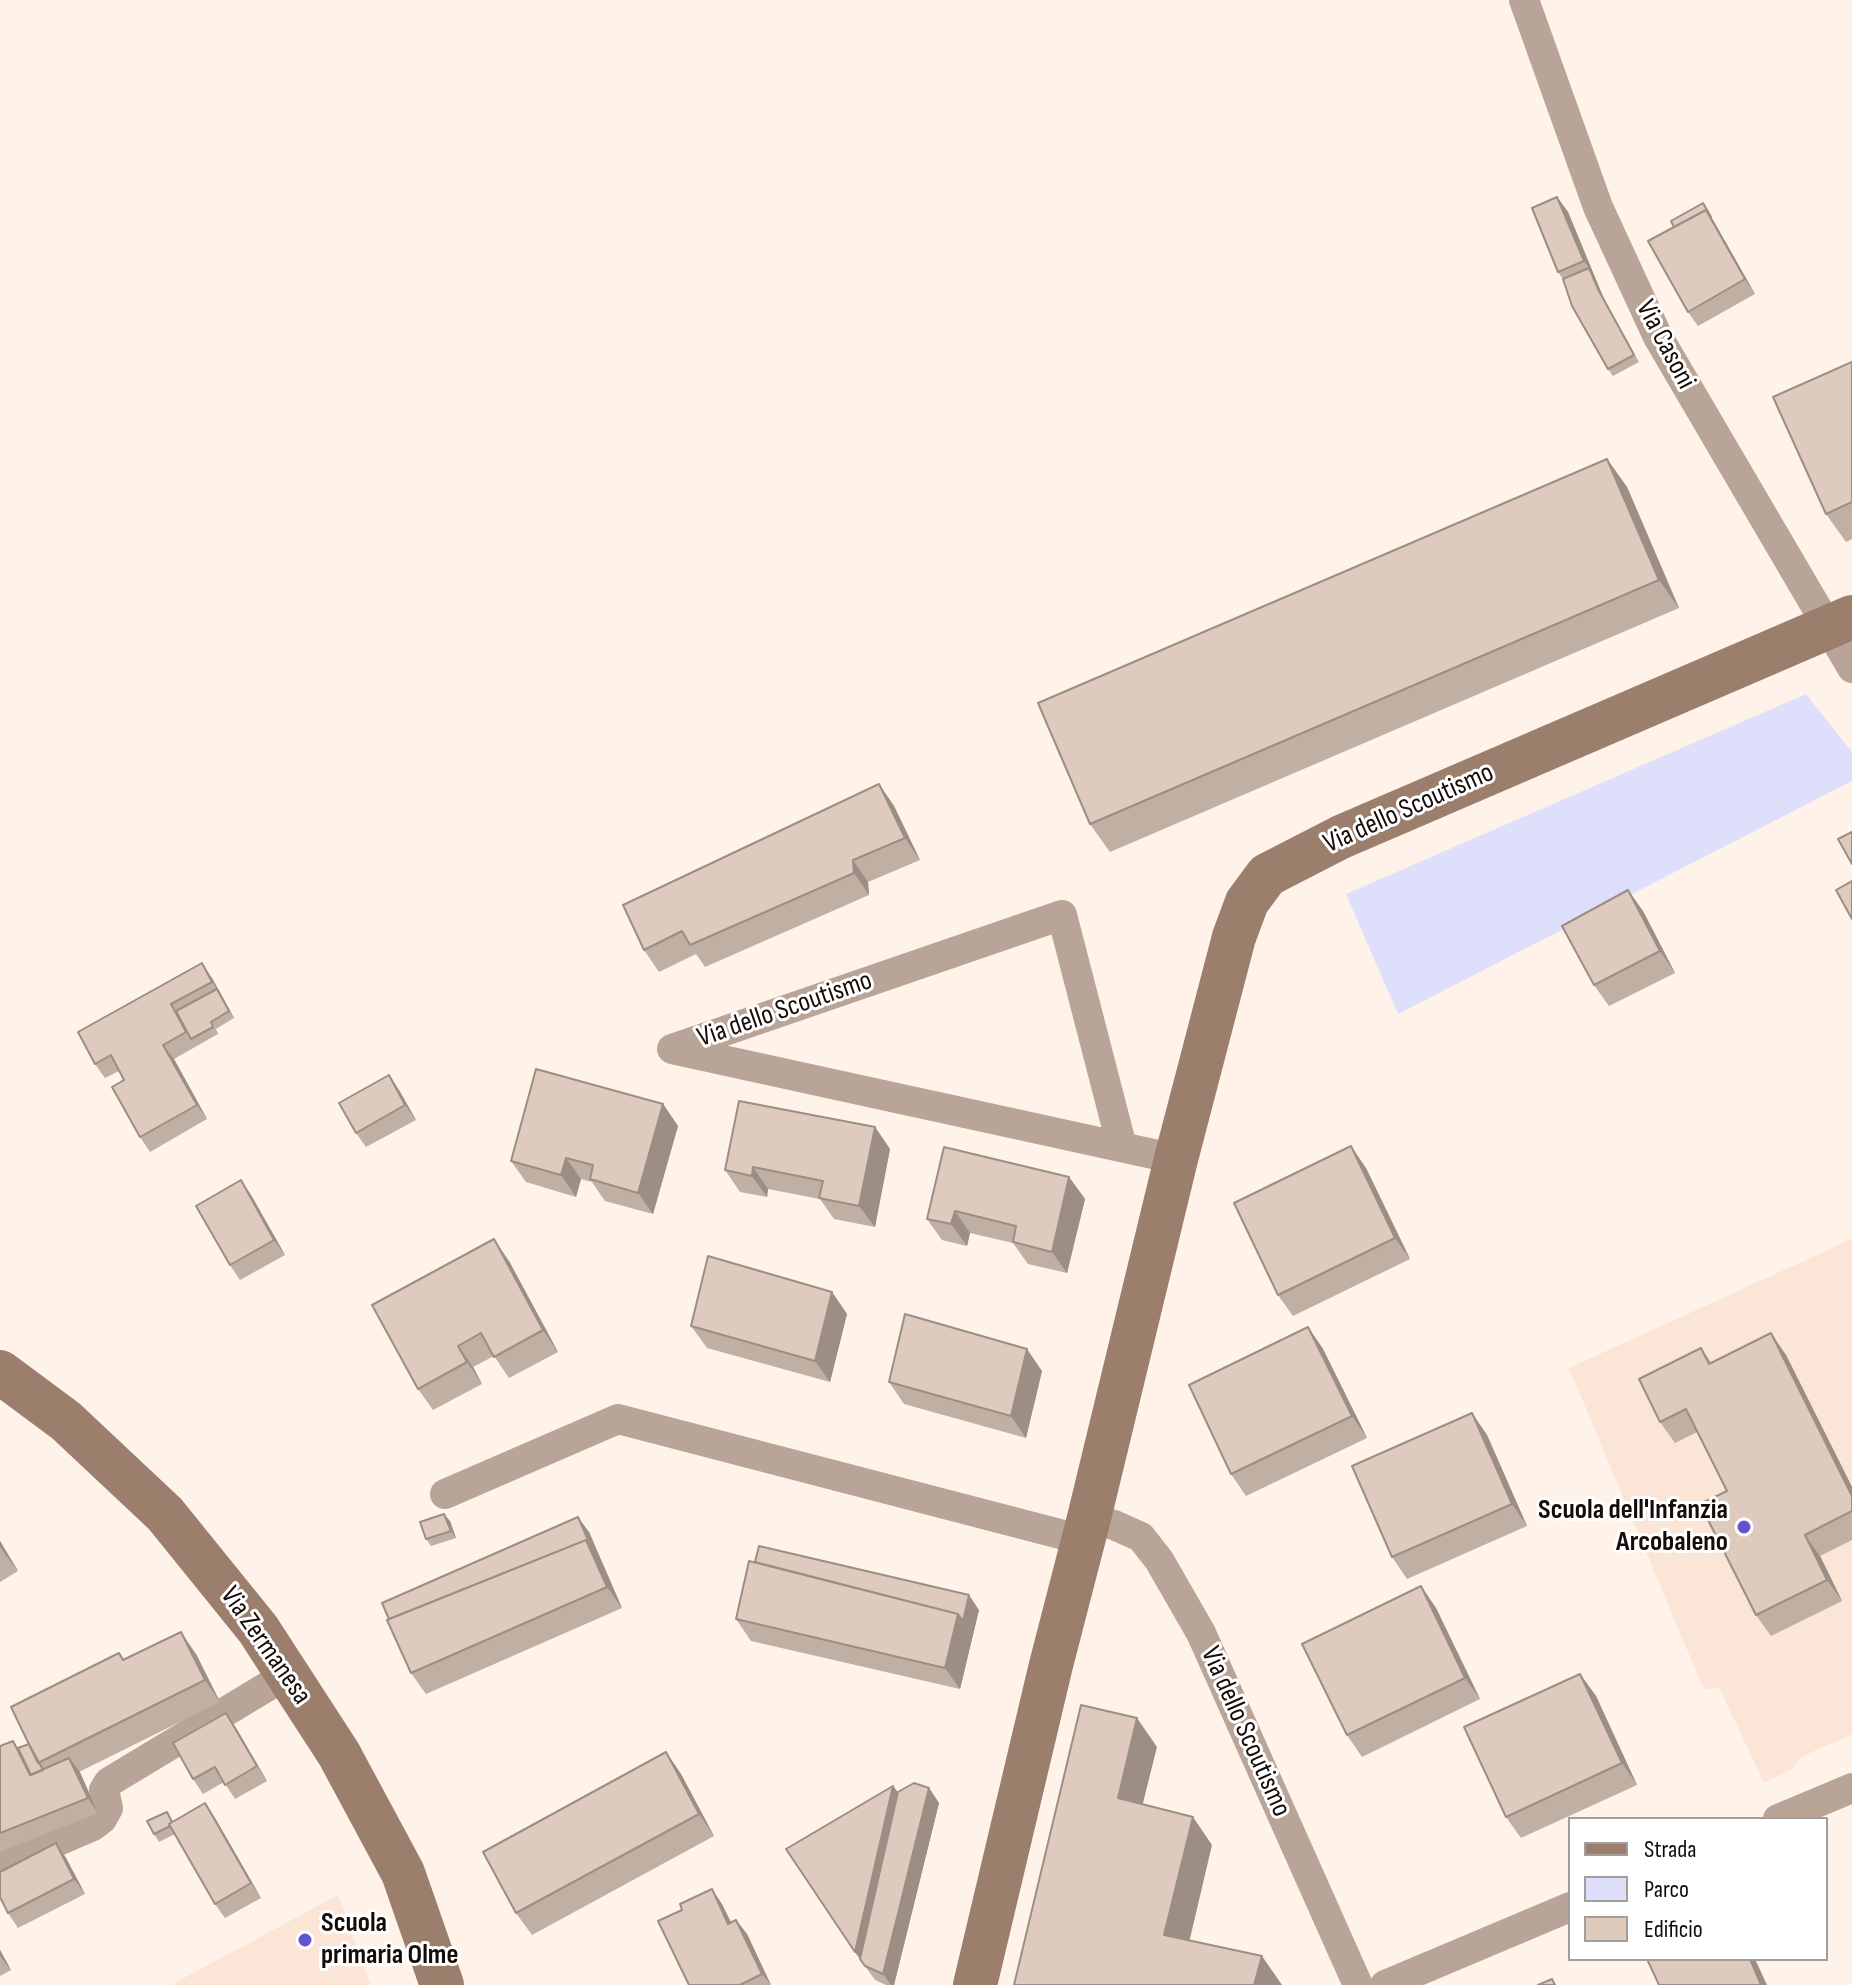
<!DOCTYPE html>
<html>
<head>
<meta charset="utf-8">
<style>
	body { margin:0 }
	#map { position:relative; width:1852px; height:1985px; overflow:hidden; background:#fef2e9; font-family:"Sofia Sans Condensed",sans-serif }
	canvas { display:block }
	.legend { position:absolute; left:1568px; top:1817px; width:260px; height:144px; box-sizing:border-box; background:#fff; border:2px solid #a19e9c; margin:0; padding:10px 14px; list-style:none; font-size:24px; color:#130c08 }
	.legend li { display:flex; align-items:center; gap:16px; height:40px }
	.legend b { width:40px; border:2px solid #a19e9c }
</style>
</head>
<body>
<div id="map">
<canvas width="1852" height="1985"></canvas>
<ul class="legend">
<li><b style="height:10px;background:#9b7e6b"></b>Strada</li>
<li><b style="height:22px;background:#dddffb"></b>Parco</li>
<li><b style="height:22px;background:#dfcbbe"></b>Edificio</li>
</ul>
</div>
<script>
const ctx = document.querySelector('canvas').getContext('2d');
ctx.lineJoin = 'round';
function fillPath(path, color) {
  ctx.fillStyle = color;
  ctx.fill(path, 'evenodd');
}
function shape(rows) {
  const path = new Path2D();
  for (const r of rows) {
    path.moveTo(r[0], r[1]);
    for (let i = 2; i < r.length; i += 2) path.lineTo(r[i], r[i + 1]);
  }
  return path;
}
function stroke(path, color, width, dash) {
  ctx.strokeStyle = color;
  ctx.lineWidth = width;
  ctx.lineCap = dash ? 'butt' : 'round';
  ctx.setLineDash(dash || []);
  ctx.stroke(path);
}
function write(font, color, halo, rows, align = 'center') {
  ctx.font = font + ' "Sofia Sans Condensed",sans-serif';
  ctx.lineWidth = 6;
  ctx.setLineDash([]);
  ctx.textBaseline = 'middle';
  ctx.strokeStyle = halo;
  ctx.fillStyle = color;
  for (const [text, x, y, turn = 0] of rows) {
    ctx.save();
    ctx.translate(x, y);
    ctx.rotate((+turn || 0) * Math.PI / 180);
    ctx.textAlign = isNaN(turn) ? turn : align;
    if (halo) ctx.strokeText(text, 0, 0);
    ctx.fillText(text, 0, 0);
    ctx.restore();
  }
}
fillPath(shape([
	[1852,1239,1852,1734,1801,1757,1794,1768,1764,1783,1719,1687,1704,1690,1569,1368],
	[338,1895,371,1985,171,1985]
]), '#fbe5d6');
fillPath(shape([
	[1806,694,1852,752,1852,781,1398,1014,1346,894]
]), '#dddffb');
stroke(shape([
	[1524,0,1598,207,1658,337,1852,668],
	[1122,1147,1062,915,672,1049,1176,1159],
	[445,1494,618,1419,1083,1540],
	[1089,1518,1114,1525,1141,1537,1159,1560,1201,1633,1358,1985],
	[1778,1819,1852,1788],
	[0,1866,93,1826,102,1819,108,1808,104,1790,109,1782,288,1674],
	[1385,1985,1570,1907]
]), '#b9a598', 30);
stroke(shape([
	[0,1372,66,1421,165,1514,258,1629,339,1754,403,1873,442,1985],
	[975,1985,1051,1665,1089,1518,1176,1159,1234,937,1247,902,1267,875,1341,837,1852,617]
]), '#9b7e6b', 44);
fillPath(shape([
	[1557,197,1568,212,1604,299,1639,362,1613,376,1608,369,1563,279,1558,272],
	[1703,203,1755,294,1698,326,1688,312,1674,227],
	[1852,362,1852,539,1846,542,1826,514],
	[1607,459,1627,487,1679,608,1110,852,1090,824],
	[879,784,894,806,920,860,868,882,869,895,705,967,696,954,659,972,644,950],
	[1643,911,1675,973,1609,1006,1594,985],
	[212,978,234,1018,216,1029,218,1034,174,1059,207,1119,150,1152,140,1137,124,1080,119,1071,105,1078,95,1064,78,1032],
	[399,1090,416,1120,366,1147,356,1133],
	[663,1104,678,1126,653,1214,605,1201,592,1182,581,1179,576,1197,526,1182,511,1161],
	[875,1127,890,1149,875,1227,834,1219,820,1199,768,1189,767,1197,740,1192,725,1170],
	[1366,1168,1410,1259,1293,1316,1278,1295],
	[1069,1177,1085,1199,1067,1273,1028,1264,1013,1243,970,1233,967,1246,942,1240,927,1219],
	[251,1195,285,1255,240,1280,230,1265],
	[509,1261,558,1352,509,1378,494,1356,473,1367,482,1384,433,1410,418,1389],
	[832,1292,847,1314,830,1382,707,1348,691,1326],
	[1308,1327,1323,1349,1367,1438,1246,1496,1231,1474],
	[1701,1348,1711,1362,1786,1355,1852,1487,1852,1540,1820,1556,1842,1601,1771,1636,1756,1615,1727,1491,1697,1432,1675,1443,1660,1422],
	[1042,1371,1026,1438,904,1404,889,1382],
	[1472,1413,1487,1435,1527,1526,1407,1579,1392,1557],
	[450,1521,456,1538,431,1546,426,1539],
	[589,1532,622,1608,426,1694,411,1673],
	[0,1541,18,1571,0,1582],
	[1421,1586,1436,1608,1480,1699,1362,1757,1347,1735],
	[979,1610,960,1689,751,1641,736,1619],
	[119,1653,124,1659,196,1654,220,1702,79,1772,98,1813,0,1852,0,1746,13,1741,18,1748,29,1744],
	[1580,1674,1596,1696,1637,1785,1521,1838,1506,1817],
	[236,1728,267,1781,235,1799,224,1782,203,1794,193,1779],
	[666,1752,681,1774,714,1836,532,1935,516,1913],
	[893,1786,898,1792,929,1788,939,1803,894,1985,886,1985,875,1980,855,1952],
	[205,1803,215,1818,261,1898,225,1918,215,1904,175,1834,159,1842,154,1834,173,1821],
	[56,1843,66,1858,85,1894,18,1928,8,1913],
	[722,1904,731,1922,736,1920,747,1934,771,1985,689,1985],
	[0,1950,11,1970,0,1976]
]), '#c0afa3');
fillPath(shape([
	[1557,197,1568,212,1604,299,1639,362,1599,291,1589,268,1584,261],
	[1703,203,1708,211,1755,294,1745,279],
	[1607,459,1627,487,1679,608,1659,580],
	[879,784,894,806,920,860,905,838],
	[853,860,868,882,869,895,854,873],
	[1628,890,1643,911,1675,973,1660,951],
	[202,963,212,978,234,1018,229,1011],
	[163,1045,174,1059,207,1119,197,1105],
	[389,1075,399,1090,416,1120,405,1105],
	[663,1104,678,1126,653,1214,638,1193],
	[875,1127,890,1149,875,1227,859,1206],
	[1351,1146,1366,1168,1410,1259,1395,1238],
	[566,1158,581,1179,576,1197,561,1175],
	[753,1167,768,1189,767,1197,752,1176],
	[1069,1177,1085,1199,1067,1273,1052,1252],
	[241,1180,251,1195,285,1255,274,1240],
	[955,1211,970,1233,967,1246,951,1224],
	[494,1239,509,1261,558,1352,543,1330],
	[832,1292,847,1314,830,1382,815,1361],
	[1308,1327,1323,1349,1367,1438,1352,1416],
	[1771,1333,1786,1355,1852,1487,1852,1496],
	[458,1346,473,1367,482,1384,467,1362],
	[1027,1349,1042,1371,1026,1438,1011,1416],
	[1472,1413,1487,1435,1527,1526,1512,1504],
	[444,1514,450,1521,456,1538,451,1531],
	[578,1517,589,1532,602,1562,591,1547],
	[1805,1535,1820,1556,1842,1601,1827,1580],
	[586,1540,602,1562,622,1608,607,1587],
	[0,1541,18,1571,2,1550,0,1546],
	[1421,1586,1436,1608,1480,1699,1465,1678],
	[969,1595,979,1610,960,1689,945,1668,958,1614],
	[181,1632,196,1654,220,1702,205,1680],
	[1580,1674,1596,1696,1637,1785,1622,1763],
	[226,1713,236,1728,267,1781,257,1766],
	[1137,1718,1157,1747,1137,1827,1118,1798],
	[666,1752,681,1774,714,1836,699,1814],
	[69,1758,80,1772,98,1813,88,1798],
	[893,1786,908,1807,865,1966,855,1952],
	[929,1788,939,1803,894,1985,891,1985,883,1974],
	[205,1803,215,1818,261,1898,251,1883],
	[1193,1817,1212,1845,1184,1964,1164,1935],
	[56,1843,66,1858,85,1894,74,1879],
	[712,1889,722,1904,738,1938,728,1924],
	[736,1920,747,1934,771,1985,762,1974],
	[0,1950,11,1970,0,1956],
	[1262,1956,1282,1985,1254,1985],
	[1750,1959,1755,1959,1767,1985,1761,1985]
]), '#9c8e85');
const building = shape([
	[1557,197,1584,261,1558,272,1532,208,1557,197],
	[1703,203,1711,217,1706,210,1674,227,1671,221,1703,203],
	[1706,210,1745,279,1688,312,1648,241,1706,210],
	[1589,268,1599,291,1634,355,1608,369,1572,306,1563,279,1589,268],
	[1852,362,1852,502,1826,514,1773,397,1852,362],
	[1607,459,1659,580,1090,824,1038,703,1607,459],
	[879,784,905,838,853,860,854,873,690,945,682,931,644,950,623,905,879,784],
	[1852,832,1852,864,1838,839,1852,832],
	[1852,881,1852,919,1836,890,1852,881],
	[1628,890,1660,951,1594,985,1562,926,1628,890],
	[202,963,212,982,171,1004,186,1032,163,1045,197,1105,140,1137,112,1087,124,1080,111,1055,95,1064,78,1032,202,963],
	[217,989,229,1011,211,1022,213,1027,191,1039,176,1011,217,989],
	[536,1069,663,1104,638,1193,590,1179,593,1165,566,1158,561,1175,511,1161,536,1069],
	[389,1075,405,1105,356,1133,339,1103,389,1075],
	[739,1101,875,1127,859,1206,819,1198,823,1181,753,1167,752,1176,725,1170,739,1101],
	[1351,1146,1395,1238,1278,1295,1234,1203,1351,1146],
	[944,1147,1069,1177,1052,1252,1013,1242,1016,1226,955,1211,951,1224,927,1219,944,1147],
	[241,1180,274,1240,230,1265,196,1206,241,1180],
	[494,1239,543,1330,494,1357,481,1333,458,1346,467,1362,418,1389,372,1305,494,1239],
	[708,1256,832,1292,815,1361,691,1326,708,1256],
	[905,1314,1027,1349,1011,1416,889,1382,905,1314],
	[1308,1327,1352,1416,1231,1474,1189,1385,1308,1327],
	[1771,1333,1852,1496,1852,1511,1805,1535,1827,1580,1756,1615,1700,1504,1727,1491,1686,1409,1660,1422,1639,1379,1701,1348,1709,1364,1771,1333],
	[1472,1413,1512,1504,1392,1557,1352,1466,1472,1413],
	[444,1514,451,1531,426,1539,420,1522,444,1514],
	[578,1517,591,1547,586,1540,389,1619,382,1603,578,1517],
	[586,1540,607,1587,411,1673,387,1620,586,1540],
	[759,1546,969,1595,963,1621,958,1614,755,1562,759,1546],
	[749,1561,958,1614,945,1668,736,1619,749,1561],
	[1421,1586,1465,1678,1347,1735,1302,1644,1421,1586],
	[181,1632,205,1680,38,1763,11,1707,119,1653,123,1660,181,1632],
	[1580,1674,1622,1763,1506,1817,1464,1727,1580,1674],
	[1081,1705,1137,1718,1118,1798,1193,1817,1164,1935,1262,1956,1254,1985,1014,1985,1081,1705],
	[226,1713,257,1766,225,1785,215,1767,193,1779,173,1743,226,1713],
	[13,1741,30,1775,69,1758,88,1798,0,1833,0,1746,13,1741],
	[29,1744,43,1770,31,1775,18,1748,29,1744],
	[666,1752,699,1814,516,1913,483,1852,666,1752],
	[914,1783,929,1788,883,1974,865,1966,860,1959,898,1792,914,1783],
	[893,1786,855,1952,786,1849,893,1786],
	[205,1803,251,1883,215,1904,169,1824,205,1803],
	[167,1812,172,1822,169,1824,170,1826,154,1834,147,1821,167,1812],
	[56,1843,74,1879,8,1913,0,1897,0,1872,56,1843],
	[712,1889,728,1924,736,1920,762,1974,740,1985,689,1985,658,1921,682,1910,680,1904,712,1889],
	[1647,1959,1750,1959,1761,1985,1659,1985,1647,1959],
	[1552,1979,1555,1985,1538,1985,1552,1979]
]);
fillPath(building, '#dfcbbe');
stroke(building, '#9c8e85', 2);
for (const [x, y, r, color] of [
	[1744,1527,8,"#6155ce"],
	[305,1940,8,"#6155ce"]
]) {
  const dot = new Path2D();
  dot.arc(x, y, r, 0, 2 * Math.PI);
  ctx.fillStyle = color;
  ctx.fill(dot);
  stroke(dot, '#fff', 3);
}
write('28px', '#130c08', '#fff', [
	["Via Casoni",1665,345,62],
	["Via dello Scoutismo",1409,809,-24],
	["Via dello Scoutismo",785,1010,-19],
	["Via Zermanesa",265,1646,55],
	["Via dello Scoutismo",1245,1732,66]
]);
write('bold 28px', '#130c08', '#fff', [
	["Scuola dell'Infanzia",1728,1511],
	["Arcobaleno",1728,1543],
	["Scuola",321,1924,"left"],
	["primaria Olme",321,1956,"left"]
], 'right');
</script>
</body>
</html>
